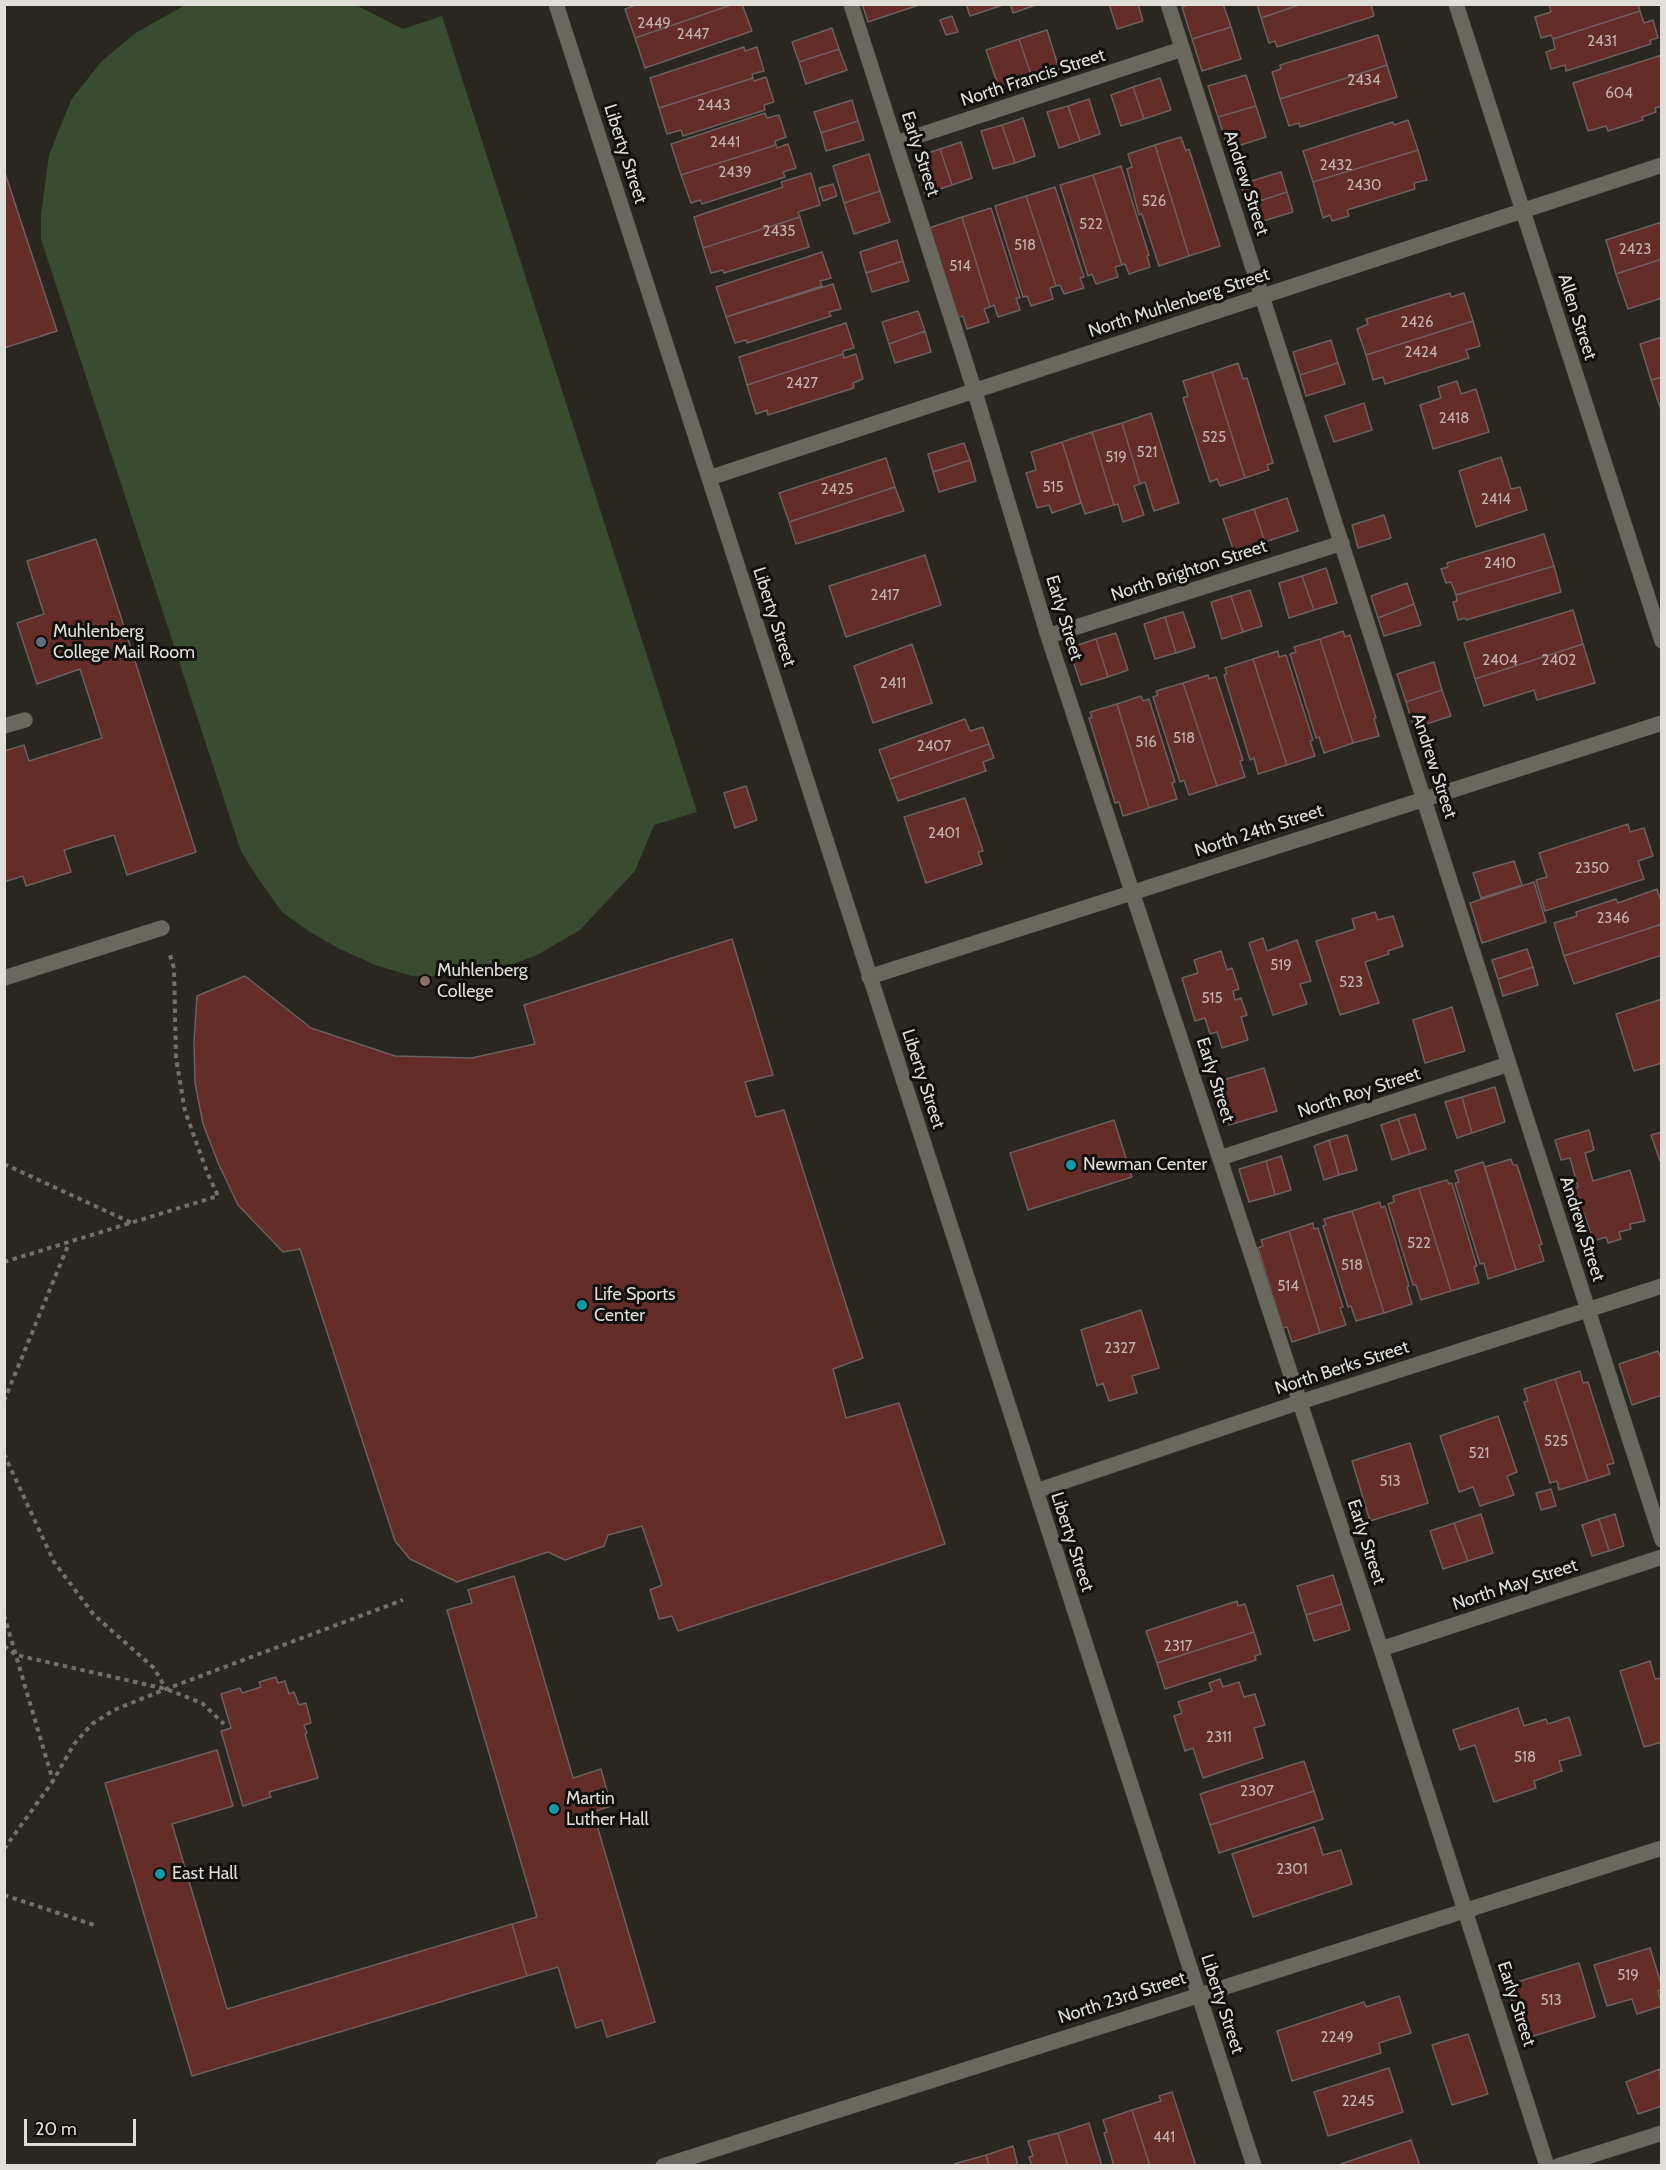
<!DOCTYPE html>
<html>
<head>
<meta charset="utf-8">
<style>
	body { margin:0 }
	#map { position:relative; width:1666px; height:2170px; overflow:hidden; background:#29271f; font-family:Cabin,sans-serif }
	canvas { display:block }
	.frame { position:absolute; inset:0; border:6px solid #dfded9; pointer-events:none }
	.scale { position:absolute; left:24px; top:2119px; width:112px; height:27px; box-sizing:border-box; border:3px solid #dfded9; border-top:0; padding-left:8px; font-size:18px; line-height:21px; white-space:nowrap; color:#dfded9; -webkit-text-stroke:4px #11100d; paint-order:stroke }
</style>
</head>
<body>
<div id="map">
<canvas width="1666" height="2170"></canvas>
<div class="frame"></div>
<div class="scale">20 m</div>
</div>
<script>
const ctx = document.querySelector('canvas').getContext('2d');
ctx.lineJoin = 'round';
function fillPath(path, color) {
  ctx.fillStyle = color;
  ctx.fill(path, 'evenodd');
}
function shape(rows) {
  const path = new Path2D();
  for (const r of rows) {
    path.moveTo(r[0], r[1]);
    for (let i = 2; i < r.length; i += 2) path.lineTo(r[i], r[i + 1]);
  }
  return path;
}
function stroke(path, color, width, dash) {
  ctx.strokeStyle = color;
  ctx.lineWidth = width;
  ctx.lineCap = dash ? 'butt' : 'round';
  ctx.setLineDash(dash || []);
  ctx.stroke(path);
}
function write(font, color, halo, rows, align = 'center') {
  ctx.font = font + ' Cabin,sans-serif';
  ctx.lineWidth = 6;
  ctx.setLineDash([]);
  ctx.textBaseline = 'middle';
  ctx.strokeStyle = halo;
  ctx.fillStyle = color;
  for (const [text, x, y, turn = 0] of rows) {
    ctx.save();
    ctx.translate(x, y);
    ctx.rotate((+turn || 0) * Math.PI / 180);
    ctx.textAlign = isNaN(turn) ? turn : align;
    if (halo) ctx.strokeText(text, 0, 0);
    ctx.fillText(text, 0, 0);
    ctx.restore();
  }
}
fillPath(shape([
	[185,5,356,5,403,29,442,16,697,812,654,825,635,871,580,930,537,955,491,972,451,976,412,976,375,965,340,949,310,932,282,912,257,877,241,851,41,239,41,215,49,155,71,100,101,62,134,34]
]), '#3a4c2f');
const building = shape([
	[639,4,734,4,635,38,625,9,639,4],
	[734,4,742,4,752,31,645,68,635,38,734,4],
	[862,4,922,4,868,22,862,4],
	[966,4,1003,4,1003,5,970,16,966,4],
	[1010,4,1036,4,1036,5,1013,13,1010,4],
	[1109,4,1138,4,1143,21,1117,29,1109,4],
	[1192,4,1223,4,1231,27,1192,39,1182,7,1192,4],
	[1257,4,1302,4,1261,18,1257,4],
	[1302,4,1371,4,1374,16,1277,47,1275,41,1269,43,1261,18,1302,4],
	[1549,4,1638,4,1640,11,1553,39,1551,35,1541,38,1535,17,1551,12,1549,4],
	[1640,11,1644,23,1653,20,1658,38,1650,40,1651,44,1566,71,1565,65,1551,69,1546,52,1555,49,1553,39,1640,11],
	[952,16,958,32,946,35,940,20,952,16],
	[1231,27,1241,59,1202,71,1192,39,1231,27],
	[832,28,839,49,799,62,792,42,832,28],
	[1047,30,1059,69,1032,78,1019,39,1047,30],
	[1378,35,1387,65,1280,99,1272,72,1281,69,1280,65,1378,35],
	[1019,39,1032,78,999,88,986,50,1019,39],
	[744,47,745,51,757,47,764,71,752,74,753,78,659,108,650,78,744,47],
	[839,49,847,70,806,84,799,62,839,49],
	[1662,55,1662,106,1655,108,1656,112,1642,117,1643,120,1608,131,1606,126,1588,131,1573,83,1662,55],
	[1387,65,1397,97,1300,127,1299,123,1289,126,1280,99,1387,65],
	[1246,75,1256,106,1218,117,1208,86,1246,75],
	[766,77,774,102,764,105,765,110,683,136,681,130,667,134,659,108,753,78,754,81,766,77],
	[1160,78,1171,110,1144,119,1133,87,1160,78],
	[1133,87,1144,119,1121,126,1111,95,1133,87],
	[1089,99,1100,134,1080,141,1068,106,1089,99],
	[852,100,858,121,821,133,814,112,852,100],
	[1068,106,1080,141,1059,148,1047,112,1068,106],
	[1256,106,1266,137,1228,149,1218,117,1256,106],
	[765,113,767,118,779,115,786,137,775,141,776,145,681,175,671,144,765,113],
	[1023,118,1035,156,1015,163,1002,125,1023,118],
	[1408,120,1418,150,1313,182,1303,151,1393,122,1394,125,1408,120],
	[858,121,864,140,826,151,821,133,858,121],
	[1002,125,1015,163,993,169,981,131,1002,125],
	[1181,137,1186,151,1189,149,1220,246,1189,256,1155,145,1181,137],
	[961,142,972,178,952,185,940,149,961,142],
	[788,144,796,168,783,172,785,177,702,204,700,200,691,203,681,175,776,145,777,148,788,144],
	[1155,145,1189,256,1159,266,1142,214,1139,215,1127,169,1132,167,1128,154,1155,145],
	[940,149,952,185,925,194,914,158,940,149],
	[1418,150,1427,180,1414,183,1415,189,1347,210,1349,216,1332,221,1330,215,1323,218,1313,182,1418,150],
	[869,154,880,191,844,203,833,166,869,154],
	[1121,166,1149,255,1147,256,1150,267,1129,274,1125,264,1122,265,1093,175,1121,166],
	[4,170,57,331,4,348,4,170],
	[1281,172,1287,192,1247,205,1241,184,1281,172],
	[811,173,820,205,798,212,800,217,703,248,694,217,783,187,781,182,811,173],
	[1093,175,1122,265,1115,267,1118,277,1096,284,1092,274,1088,276,1060,185,1093,175],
	[833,184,837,196,823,201,819,188,833,184],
	[1055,187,1084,277,1080,278,1084,288,1064,294,1060,285,1056,286,1026,196,1055,187],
	[880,191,890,222,854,234,844,203,880,191],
	[1287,192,1293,212,1253,224,1247,205,1287,192],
	[1026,196,1056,286,1050,288,1053,299,1031,306,1027,296,1023,297,995,206,1026,196],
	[991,208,1020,298,1016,298,1020,310,998,317,994,305,990,307,962,217,991,208],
	[800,217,809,247,724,273,723,270,711,273,703,248,800,217],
	[962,217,990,307,984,309,989,322,967,329,963,316,958,317,929,228,962,217],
	[1662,222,1662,259,1616,274,1606,240,1662,222],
	[897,240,903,261,866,273,860,252,897,240],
	[822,252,831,278,820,281,822,286,726,317,716,287,822,252],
	[1662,259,1662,298,1628,309,1616,274,1662,259],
	[903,261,909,281,872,292,866,273,903,261],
	[833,284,841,309,829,312,831,316,747,343,746,340,735,343,726,317,833,284],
	[1450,293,1451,297,1464,293,1473,321,1366,355,1357,329,1368,324,1366,319,1450,293],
	[918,311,925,331,889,344,882,322,918,311],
	[1473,321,1480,346,1466,350,1469,358,1385,384,1383,377,1373,380,1366,355,1473,321],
	[846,323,854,348,843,351,843,354,747,385,739,357,846,323],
	[925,331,931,352,895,363,889,344,925,331],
	[1662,337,1662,377,1651,380,1640,344,1662,337],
	[1331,340,1338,363,1300,375,1293,352,1331,340],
	[843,354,844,358,856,354,863,379,853,383,854,388,768,415,767,410,756,414,747,385,843,354],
	[1238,363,1243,379,1247,378,1273,463,1267,465,1269,470,1245,478,1212,372,1238,363],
	[1338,363,1345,384,1306,396,1300,375,1338,363],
	[1212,372,1245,478,1220,486,1217,479,1210,482,1183,398,1188,396,1183,381,1212,372],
	[1662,377,1662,413,1651,380,1662,377],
	[1457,381,1461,394,1476,389,1489,432,1433,449,1420,405,1441,398,1438,387,1457,381],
	[1364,403,1372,430,1334,442,1325,416,1364,403],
	[1151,413,1179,503,1154,511,1145,482,1140,484,1122,423,1151,413],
	[1122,423,1140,484,1134,486,1144,515,1123,522,1118,504,1114,505,1092,432,1122,423],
	[1092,432,1114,505,1085,514,1062,442,1092,432],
	[1062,442,1081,503,1052,513,1049,505,1037,508,1026,473,1036,470,1031,452,1062,442],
	[964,443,970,460,933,472,928,454,964,443],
	[1501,457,1511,489,1520,487,1527,510,1476,527,1459,471,1501,457],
	[886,458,895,487,789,522,779,493,886,458],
	[970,460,976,481,939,492,933,472,970,460],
	[895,487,904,511,796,544,789,522,895,487],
	[1287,498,1298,531,1265,542,1254,509,1287,498],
	[1254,509,1265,542,1234,552,1223,519,1254,509],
	[1384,515,1391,538,1358,548,1352,525,1384,515],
	[1544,534,1554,566,1456,595,1451,582,1446,583,1441,569,1448,567,1447,563,1544,534],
	[96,539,196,852,127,875,114,835,64,850,71,872,26,886,23,876,4,882,4,751,24,745,29,761,102,738,80,669,37,684,17,623,44,614,27,561,96,539],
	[925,555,941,605,846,637,829,586,925,555],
	[1554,566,1561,592,1466,620,1465,618,1458,620,1453,602,1457,601,1456,595,1554,566],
	[1326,568,1337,603,1314,610,1302,576,1326,568],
	[1302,576,1314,610,1289,618,1279,583,1302,576],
	[1407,583,1414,604,1378,618,1371,596,1407,583],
	[1250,590,1262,626,1243,632,1231,596,1250,590],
	[1231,596,1243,632,1222,639,1211,602,1231,596],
	[1414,604,1421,625,1384,636,1378,618,1414,604],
	[1573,610,1583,644,1475,679,1464,643,1573,610],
	[1183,612,1195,647,1176,653,1165,617,1183,612],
	[1165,617,1176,653,1155,659,1144,624,1165,617],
	[1343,631,1345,637,1350,635,1376,718,1374,719,1379,736,1353,743,1320,639,1343,631],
	[1116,633,1128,670,1108,677,1096,639,1116,633],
	[1096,639,1108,677,1081,685,1069,648,1096,639],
	[1320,639,1353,743,1324,753,1319,737,1316,738,1290,654,1296,652,1294,647,1320,639],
	[912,644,932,703,873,723,854,666,912,644],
	[1583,644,1595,683,1537,700,1534,690,1484,706,1475,679,1583,644],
	[1278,651,1279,657,1286,655,1313,740,1310,741,1315,756,1287,765,1253,659,1278,651],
	[1253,659,1287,765,1258,774,1254,758,1250,760,1224,675,1227,674,1225,668,1253,659],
	[1434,662,1442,690,1406,702,1397,674,1434,662],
	[1208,675,1209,679,1216,677,1243,760,1240,761,1245,777,1217,786,1183,683,1208,675],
	[1183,683,1217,786,1189,795,1184,780,1180,782,1153,697,1158,695,1156,691,1183,683],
	[1442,690,1451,716,1414,728,1406,702,1442,690],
	[1141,696,1143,701,1149,699,1175,782,1172,783,1177,799,1149,808,1117,704,1141,696],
	[1117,704,1149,808,1123,816,1119,802,1115,803,1089,718,1092,718,1090,712,1117,704],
	[965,719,970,731,983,727,989,744,890,779,879,750,965,719],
	[989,744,994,758,983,762,986,771,898,801,890,779,989,744],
	[746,786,757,820,735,828,724,793,746,786],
	[965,798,983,851,978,852,982,864,926,883,904,817,965,798],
	[1628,824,1630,832,1644,828,1653,856,1638,861,1644,879,1545,911,1536,880,1547,877,1539,853,1628,824],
	[1514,861,1522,885,1481,898,1473,873,1514,861],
	[1534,882,1546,922,1482,943,1470,903,1534,882],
	[1657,889,1662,904,1662,924,1564,956,1554,923,1577,916,1576,912,1616,899,1618,903,1657,889],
	[1375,912,1378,920,1393,916,1403,946,1388,951,1389,954,1365,962,1379,1003,1340,1015,1316,941,1355,929,1352,919,1375,912],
	[1662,924,1662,955,1574,984,1564,956,1662,924],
	[1263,938,1267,951,1297,940,1311,981,1300,984,1307,1004,1273,1015,1249,943,1263,938],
	[732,939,773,1075,745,1082,756,1117,784,1110,863,1358,833,1369,846,1418,899,1403,945,1544,678,1631,672,1616,659,1619,650,1590,662,1585,642,1526,608,1535,604,1546,565,1560,548,1552,457,1582,410,1559,395,1541,300,1249,283,1252,238,1205,219,1165,203,1124,195,1083,194,1042,197,996,245,976,311,1028,395,1056,472,1058,535,1044,524,1005,732,939],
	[1527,949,1533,967,1498,979,1492,960,1527,949],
	[1221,951,1227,970,1232,968,1239,989,1233,991,1235,1000,1241,998,1247,1015,1241,1017,1248,1040,1222,1048,1217,1032,1210,1034,1205,1018,1195,1021,1182,978,1198,973,1194,960,1221,951],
	[1533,967,1538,985,1503,996,1498,979,1533,967],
	[1662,999,1662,1063,1634,1071,1616,1014,1662,999],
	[1452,1007,1465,1051,1425,1063,1413,1020,1452,1007],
	[1264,1068,1277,1111,1229,1125,1216,1082,1264,1068],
	[1495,1087,1505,1122,1472,1133,1462,1097,1495,1087],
	[1462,1097,1472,1133,1457,1138,1445,1102,1462,1097],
	[1415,1114,1426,1149,1410,1154,1398,1119,1415,1114],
	[1398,1119,1410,1154,1392,1160,1381,1125,1398,1119],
	[1114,1120,1132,1177,1028,1210,1010,1153,1114,1120],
	[1589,1130,1594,1150,1585,1153,1593,1181,1630,1170,1645,1221,1630,1224,1631,1229,1619,1232,1621,1239,1608,1243,1606,1237,1593,1241,1584,1213,1577,1215,1570,1190,1578,1187,1570,1158,1561,1160,1555,1140,1589,1130],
	[1662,1132,1662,1161,1660,1161,1651,1135,1662,1132],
	[1347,1135,1357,1170,1339,1175,1329,1140,1347,1135],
	[1329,1140,1339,1175,1324,1180,1314,1146,1329,1140],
	[1281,1156,1291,1190,1275,1195,1266,1161,1281,1156],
	[1511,1159,1513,1165,1517,1165,1542,1244,1539,1245,1544,1261,1516,1270,1485,1167,1511,1159],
	[1266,1161,1275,1195,1249,1202,1239,1169,1266,1161],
	[1483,1162,1516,1270,1488,1279,1484,1263,1480,1264,1455,1183,1459,1182,1455,1171,1483,1162],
	[1447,1180,1449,1184,1452,1183,1477,1266,1474,1267,1479,1283,1451,1291,1419,1188,1447,1180],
	[1419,1188,1451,1291,1421,1300,1416,1285,1413,1285,1388,1204,1394,1202,1393,1196,1419,1188],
	[1380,1202,1381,1208,1385,1206,1409,1286,1407,1287,1412,1304,1384,1313,1352,1211,1380,1202],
	[1352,1211,1384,1313,1356,1321,1351,1306,1348,1307,1323,1226,1326,1225,1324,1219,1352,1211],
	[1313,1223,1314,1229,1318,1228,1343,1307,1340,1308,1346,1325,1320,1333,1289,1231,1313,1223],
	[1289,1231,1320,1333,1292,1342,1287,1327,1283,1328,1258,1248,1263,1246,1261,1240,1289,1231],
	[1141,1310,1159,1368,1132,1376,1137,1393,1109,1401,1103,1383,1097,1386,1081,1330,1141,1310],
	[1658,1351,1662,1362,1662,1395,1632,1405,1619,1364,1658,1351],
	[1580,1371,1583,1383,1588,1382,1614,1463,1607,1465,1610,1474,1588,1481,1555,1379,1580,1371],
	[1555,1379,1588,1481,1559,1490,1557,1481,1550,1483,1524,1402,1528,1401,1524,1389,1555,1379],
	[1498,1416,1517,1472,1507,1476,1514,1495,1480,1506,1473,1487,1459,1492,1440,1436,1498,1416],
	[1410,1443,1428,1503,1370,1521,1352,1461,1410,1443],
	[1551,1489,1556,1506,1541,1510,1536,1493,1551,1489],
	[1481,1514,1493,1553,1468,1561,1454,1523,1481,1514],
	[1615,1514,1624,1546,1609,1551,1599,1519,1615,1514],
	[1599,1519,1609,1551,1592,1556,1582,1525,1599,1519],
	[1454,1523,1468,1561,1443,1569,1430,1531,1454,1523],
	[1333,1575,1342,1604,1306,1615,1297,1586,1333,1575],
	[514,1576,573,1778,601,1769,611,1806,593,1812,655,2022,607,2037,602,2020,576,2028,558,1967,527,1976,512,1924,537,1917,447,1610,472,1603,468,1590,514,1576],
	[1237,1601,1238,1606,1245,1604,1254,1632,1157,1663,1146,1631,1237,1601],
	[1342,1604,1350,1630,1314,1641,1306,1615,1342,1604],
	[1254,1632,1261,1654,1255,1656,1256,1660,1165,1689,1157,1663,1254,1632],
	[1650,1661,1655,1679,1662,1678,1662,1742,1644,1747,1620,1671,1650,1661],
	[276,1677,278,1683,285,1681,289,1694,294,1692,299,1705,306,1703,311,1723,304,1725,307,1733,305,1734,318,1778,269,1792,271,1797,243,1806,221,1731,231,1728,221,1694,240,1688,242,1693,261,1687,259,1682,276,1677],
	[1220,1679,1223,1687,1239,1682,1244,1697,1255,1694,1265,1725,1254,1728,1263,1758,1203,1778,1193,1748,1185,1751,1174,1716,1182,1713,1178,1702,1212,1691,1209,1683,1220,1679],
	[1518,1708,1524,1726,1546,1719,1548,1724,1569,1717,1581,1755,1559,1761,1562,1771,1534,1781,1536,1788,1494,1802,1475,1745,1460,1750,1453,1730,1518,1708],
	[217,1750,233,1806,172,1824,227,2009,512,1924,527,1976,192,2076,105,1783,217,1750],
	[1304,1761,1314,1791,1210,1825,1200,1794,1304,1761],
	[1314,1791,1323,1819,1219,1853,1210,1825,1314,1791],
	[1314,1827,1323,1855,1341,1850,1352,1884,1253,1917,1232,1854,1314,1827],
	[1650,1948,1662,1987,1662,1989,1658,1991,1662,2006,1637,2014,1632,1999,1607,2006,1594,1965,1650,1948],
	[1579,1963,1595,2017,1524,2039,1507,1985,1579,1963],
	[1399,1996,1411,2033,1379,2043,1381,2053,1292,2081,1277,2031,1364,2002,1366,2007,1399,1996],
	[1468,2034,1488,2094,1452,2105,1432,2045,1468,2034],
	[1389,2068,1403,2112,1328,2136,1314,2092,1389,2068],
	[1660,2069,1662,2106,1638,2114,1626,2082,1660,2069],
	[1172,2092,1196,2166,1150,2166,1132,2110,1161,2101,1159,2096,1172,2092],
	[1132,2110,1150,2166,1114,2166,1104,2133,1107,2132,1103,2120,1132,2110],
	[1089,2123,1102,2166,1068,2166,1058,2133,1089,2123],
	[1058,2133,1068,2166,1032,2166,1029,2157,1033,2156,1028,2141,1058,2133],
	[1411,2140,1420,2166,1341,2166,1341,2164,1411,2140],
	[1013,2146,1018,2166,989,2166,986,2155,1013,2146],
	[986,2155,989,2166,955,2166,954,2164,986,2155]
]);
fillPath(building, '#652d27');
stroke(building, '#6b605f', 1.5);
const minor = shape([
	[556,4,1254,2166],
	[851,4,974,389,1048,636,1381,1649,1547,2166],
	[1168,4,1662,1540],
	[1456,4,1662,641],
	[896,143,1182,49],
	[709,478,1662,165],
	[1048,636,1342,543],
	[4,726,25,720],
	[869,977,1662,723],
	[4,978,162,928],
	[1220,1158,1509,1064],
	[1036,1491,1300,1402,1662,1286],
	[1381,1649,1662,1557],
	[663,2166,1662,1848],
	[1558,2166,1662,2133]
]);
stroke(minor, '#43413b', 16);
stroke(shape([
	[4,1164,132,1223],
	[4,1262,218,1196,207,1172,185,1111,176,1058,174,968,169,952],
	[4,1401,69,1243],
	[4,1454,54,1562,94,1615,154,1668,166,1689],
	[4,1615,53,1781],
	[4,1646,16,1655,166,1689,202,1703,224,1724],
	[4,1849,53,1781,74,1744,92,1724,114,1710,166,1689,403,1600],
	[4,1895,94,1925]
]), '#72706a', 4, [4.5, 4.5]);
stroke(minor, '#69675e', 15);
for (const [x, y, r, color] of [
	[41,642,6,"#5c6f8a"],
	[425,981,6,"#8d6e63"],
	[1071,1165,6,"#0f9aa8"],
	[582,1305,6,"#0f9aa8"],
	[554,1809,6,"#0f9aa8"],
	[160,1874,6,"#0f9aa8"]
]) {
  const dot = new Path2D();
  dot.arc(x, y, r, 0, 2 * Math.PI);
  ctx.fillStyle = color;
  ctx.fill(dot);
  stroke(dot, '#11100d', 2);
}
write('15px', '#c0b2ac', null, [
	["2449",654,24],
	["2447",693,35],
	["2431",1602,42],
	["2434",1364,81],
	["604",1619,94],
	["2443",714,106],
	["2441",725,143],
	["2432",1336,166],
	["2439",735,173],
	["2430",1364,186],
	["526",1154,202],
	["522",1091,225],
	["2435",779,232],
	["518",1025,246],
	["2423",1635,250],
	["514",960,267],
	["2426",1417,323],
	["2424",1421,353],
	["2427",802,384],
	["2418",1454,419],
	["525",1214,438],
	["521",1147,453],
	["519",1116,458],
	["515",1053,488],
	["2425",837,490],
	["2414",1496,500],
	["2410",1500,564],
	["2417",885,596],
	["2404",1500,661],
	["2402",1559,661],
	["2411",893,684],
	["518",1184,739],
	["516",1146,743],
	["2407",934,747],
	["2401",944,834],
	["2350",1592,869],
	["2346",1613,919],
	["519",1281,966],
	["523",1351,983],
	["515",1212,999],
	["522",1419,1244],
	["518",1352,1266],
	["514",1288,1287],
	["2327",1120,1349],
	["525",1556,1442],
	["521",1479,1454],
	["513",1390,1482],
	["2317",1178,1647],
	["2311",1219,1738],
	["518",1525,1758],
	["2307",1257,1792],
	["2301",1292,1870],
	["519",1628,1976],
	["513",1551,2001],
	["2249",1337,2038],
	["2245",1358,2102],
	["441",1164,2138]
]);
write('18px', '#dfded9', '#11100d', [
	["North Francis Street",1033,78,-18],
	["Liberty Street",625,154,72],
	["Early Street",920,154,72],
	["Andrew Street",1246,183,72],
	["North Muhlenberg Street",1179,303,-18],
	["Allen Street",1577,317,72],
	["North Brighton Street",1189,571,-18],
	["Liberty Street",774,617,72],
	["Early Street",1064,618,73],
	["Andrew Street",1434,766,72],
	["North 24th Street",1259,831,-18],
	["Liberty Street",923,1079,72],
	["Early Street",1215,1080,72],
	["North Roy Street",1359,1093,-18],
	["Andrew Street",1582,1229,72],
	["North Berks Street",1342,1368,-18],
	["Liberty Street",1072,1542,72],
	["Early Street",1366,1542,72],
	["North May Street",1515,1585,-18],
	["North 23rd Street",1122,1998,-18],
	["Liberty Street",1222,2004,72],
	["Early Street",1516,2004,72]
]);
write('18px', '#dfded9', '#11100d', [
	["Muhlenberg",53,632],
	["College Mail Room",53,653],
	["Muhlenberg",437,971],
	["College",437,992],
	["Newman Center",1083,1165],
	["Life Sports",594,1295],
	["Center",594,1316],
	["Martin",566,1799],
	["Luther Hall",566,1820],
	["East Hall",172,1874]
], 'left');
</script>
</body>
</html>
